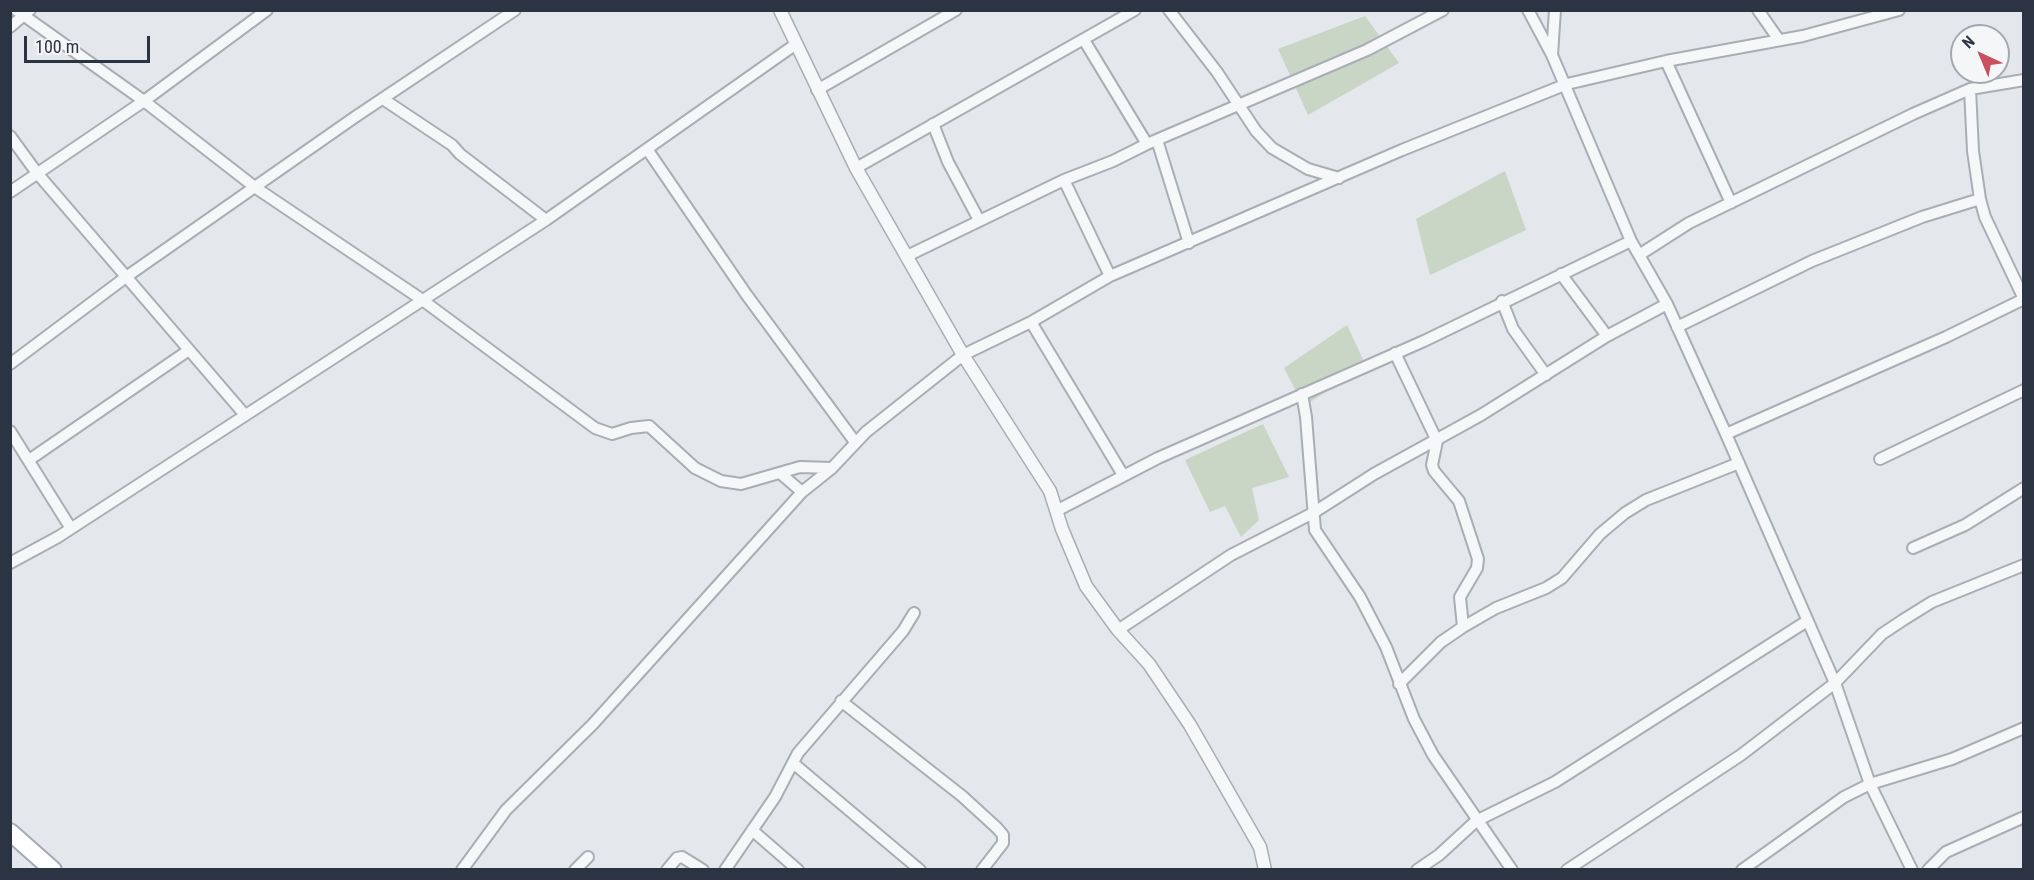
<!DOCTYPE html>
<html>
<head>
<meta charset="utf-8">
<style>
	body { margin:0 }
	#map { position:relative; width:2034px; height:880px; overflow:hidden; background:#e4e7eb; font-family:"Roboto Condensed",sans-serif }
	canvas { display:block }
	.frame { position:absolute; inset:0; border:12px solid #2c3443; pointer-events:none }
	.north { position:absolute; left:1950px; top:24px; width:60px; height:60px; box-sizing:border-box; background:#f4f6f8; border:2px solid #a4a8b0; border-radius:50%; rotate:316deg; font-size:16px; font-weight:700; line-height:24px; text-align:center; color:#2c3443 }
	.north::after { content:''; display:block; margin:auto; width:21px; height:27px; background:#ca4f61; clip-path:polygon(50% 0,100% 100%,50% 72%,0 100%) }
	.scale { position:absolute; left:24px; top:36px; width:126px; height:27px; box-sizing:border-box; border:3px solid #2c3443; border-top:0; padding-left:8px; font-size:18px; line-height:21px; white-space:nowrap; color:#2c3443; -webkit-text-stroke:4px #f4f6f8; paint-order:stroke }
</style>
</head>
<body>
<div id="map">
<canvas width="2034" height="880"></canvas>
<div class="frame"></div>
<div class="north">N</div>
<div class="scale">100 m</div>
</div>
<script>
const ctx = document.querySelector('canvas').getContext('2d');
ctx.lineJoin = 'round';
function fillPath(path, color) {
  ctx.fillStyle = color;
  ctx.fill(path, 'evenodd');
}
function shape(rows) {
  const path = new Path2D();
  for (const r of rows) {
    path.moveTo(r[0], r[1]);
    for (let i = 2; i < r.length; i += 2) path.lineTo(r[i], r[i + 1]);
  }
  return path;
}
function stroke(path, color, width, dash) {
  ctx.strokeStyle = color;
  ctx.lineWidth = width;
  ctx.lineCap = dash ? 'butt' : 'round';
  ctx.setLineDash(dash || []);
  ctx.stroke(path);
}
fillPath(shape([
	[1365,16,1399,63,1308,115,1278,49],
	[1505,171,1526,230,1430,275,1416,219],
	[1347,325,1366,366,1304,406,1284,368],
	[1263,424,1289,477,1252,488,1259,520,1241,537,1225,506,1210,512,1185,460]
]), '#c9d5c5');
const minor = shape([
	[16,10,144,101,256,188,421,299,595,428,612,434,631,428,649,426,695,468,721,481,741,484,800,467,832,468],
	[1169,10,1217,72,1256,131,1272,148,1308,169,1339,178],
	[1528,10,1552,55],
	[1555,10,1552,55,1631,241,1667,304,1726,434,1835,683,1870,784,1912,870],
	[1758,10,1779,40],
	[10,27,30,10],
	[1084,40,1147,144],
	[1666,61,1731,203],
	[1970,89,1973,151,1980,199,1985,217,2024,299],
	[817,90,956,10],
	[383,99,452,145,460,154,546,220],
	[933,124,948,162,979,220],
	[10,136,37,173,245,415],
	[1157,140,1189,243],
	[647,149,746,294,855,442],
	[856,168,1135,10],
	[1064,180,1110,276],
	[10,192,144,101,267,10],
	[1639,255,1689,223,1913,114,1970,89,2024,80],
	[907,256,1064,180,1113,161,1147,144,1367,50,1443,10],
	[1561,274,1607,336],
	[1502,301,1513,329,1546,375],
	[1031,322,1123,475],
	[1677,327,1812,261,1922,217,1980,199],
	[1395,353,1437,441,1432,465,1434,471,1459,501,1478,559,1477,568,1460,597,1463,627],
	[10,364,126,277,355,117,515,10],
	[1302,394,1306,417,1315,530,1360,597,1386,647,1414,719,1433,755,1512,870],
	[10,431,70,527],
	[1726,434,1946,337,2024,299],
	[1880,459,2024,390],
	[29,460,189,350],
	[780,473,802,492],
	[1058,510,1158,458,1424,341,1631,241],
	[1913,548,1965,525,2024,488],
	[10,563,58,537,546,220,796,44],
	[1118,630,1231,555,1313,513,1374,474,1481,415,1607,336,1667,304],
	[1399,684,1441,642,1463,627,1496,608,1546,588,1562,578,1600,534,1625,513,1646,500,1739,463],
	[841,701,962,796,997,828,1003,835,1003,843,982,870],
	[793,763,920,870],
	[752,830,798,870],
	[462,870,506,810,593,724,802,492,832,468,866,432,963,355,1031,322,1110,276,1402,150,1567,84,1666,61,1803,36,1899,10],
	[575,870,588,857],
	[667,870,677,858,682,857,703,870],
	[725,870,775,797,798,753,903,631,914,613],
	[1417,870,1439,855,1476,821,1555,782,1807,621],
	[1567,870,1741,755,1835,683,1882,634,1903,620,1932,602,2024,565],
	[1742,870,1844,797,1870,784,1952,759,2024,728],
	[1928,870,1946,852,2024,817]
]);
const tertiary = shape([
	[780,10,856,168,963,355,1050,491,1062,529,1086,586,1118,630,1149,664,1190,725,1260,847,1265,870]
]);
const primary = shape([
	[10,832,53,870]
]);
stroke(minor, '#a9aeb5', 14);
stroke(tertiary, '#a9aeb5', 15);
stroke(primary, '#a3abb6', 20);
stroke(minor, '#f6f7f9', 10);
stroke(tertiary, '#f6f7f9', 12);
stroke(primary, '#fff', 16);
</script>
</body>
</html>
